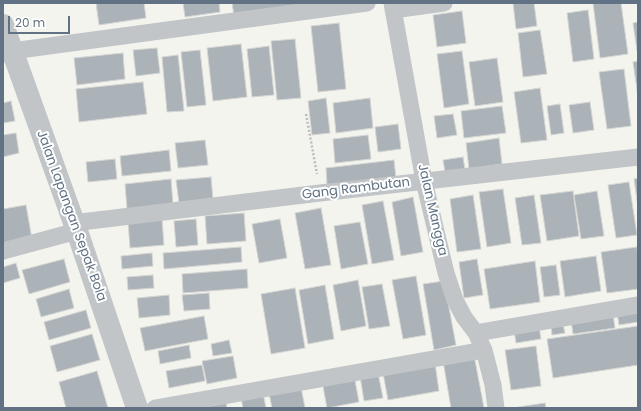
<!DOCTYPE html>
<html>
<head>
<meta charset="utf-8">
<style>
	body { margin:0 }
	#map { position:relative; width:641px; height:411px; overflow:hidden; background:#f4f4ef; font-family:Poppins,sans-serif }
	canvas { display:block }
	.frame { position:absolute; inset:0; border:4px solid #607283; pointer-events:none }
	.scale { position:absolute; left:8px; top:16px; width:62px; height:18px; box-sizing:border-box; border:2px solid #607283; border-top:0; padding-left:5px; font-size:12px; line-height:14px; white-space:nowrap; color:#607283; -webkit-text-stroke:3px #fff; paint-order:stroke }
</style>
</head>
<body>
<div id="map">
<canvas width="641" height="411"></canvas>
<div class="frame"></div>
<div class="scale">20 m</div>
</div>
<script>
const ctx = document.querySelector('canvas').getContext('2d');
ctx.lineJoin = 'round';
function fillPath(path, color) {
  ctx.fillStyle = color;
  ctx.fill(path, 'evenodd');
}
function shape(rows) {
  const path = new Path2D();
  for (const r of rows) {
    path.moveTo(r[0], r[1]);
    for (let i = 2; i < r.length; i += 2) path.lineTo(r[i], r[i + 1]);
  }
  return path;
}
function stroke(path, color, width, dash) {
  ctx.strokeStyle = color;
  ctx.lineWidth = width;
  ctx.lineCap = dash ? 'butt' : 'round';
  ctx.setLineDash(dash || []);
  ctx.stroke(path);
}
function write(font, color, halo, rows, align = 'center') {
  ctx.font = font + ' Poppins,sans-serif';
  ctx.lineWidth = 4;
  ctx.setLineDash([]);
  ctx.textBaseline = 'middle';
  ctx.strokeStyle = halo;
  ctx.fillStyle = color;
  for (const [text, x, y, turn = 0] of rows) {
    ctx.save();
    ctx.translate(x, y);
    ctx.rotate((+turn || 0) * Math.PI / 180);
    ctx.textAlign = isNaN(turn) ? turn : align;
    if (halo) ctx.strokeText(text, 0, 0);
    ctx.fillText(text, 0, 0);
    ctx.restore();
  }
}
const building = shape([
	[96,3,144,3,146,18,99,25,96,3],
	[183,3,219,3,220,12,185,17,183,3],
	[232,3,316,3,234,16,232,3],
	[513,3,534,3,537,26,516,29,513,3],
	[593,3,621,3,628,54,600,58,593,3],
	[588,10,594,59,573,62,567,13,588,10],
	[462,11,466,43,437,47,433,15,462,11],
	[638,22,638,51,637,51,633,23,638,22],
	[339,23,346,89,318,92,311,26,339,23],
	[540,30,547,74,523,77,518,33,540,30],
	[295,39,301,98,277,100,271,41,295,39],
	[241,44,247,97,213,101,207,48,241,44],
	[269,46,274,95,252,97,247,49,269,46],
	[157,48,160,73,136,76,133,50,157,48],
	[200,50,206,105,187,107,181,52,200,50],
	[462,51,469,104,444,108,437,54,462,51],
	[123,53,125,79,77,85,74,58,123,53],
	[178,55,184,111,167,112,162,57,178,55],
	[497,58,503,102,475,106,469,62,497,58],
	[638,61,638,97,633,62,638,61],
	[624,69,631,126,607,129,599,72,624,69],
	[143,82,147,114,79,122,76,89,143,82],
	[540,88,547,140,521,143,514,92,540,88],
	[326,98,330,133,312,135,308,101,326,98],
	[370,98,373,128,336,133,333,103,370,98],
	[11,101,15,121,3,123,3,103,11,101],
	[590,102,594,130,573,133,569,105,590,102],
	[560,104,564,133,551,135,547,106,560,104],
	[502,106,506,133,464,138,461,111,502,106],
	[453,114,457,135,437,138,434,116,453,114],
	[398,124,401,149,378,152,375,127,398,124],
	[16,133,19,153,3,157,3,135,16,133],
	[368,135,371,159,335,163,333,139,368,135],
	[499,138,502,164,469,169,466,143,499,138],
	[205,140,208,165,178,168,175,143,205,140],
	[169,150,171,171,122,176,120,156,169,150],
	[463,157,465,170,445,172,443,160,463,157],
	[115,159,117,179,88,182,86,162,115,159],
	[394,160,396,178,327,185,326,168,394,160],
	[211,177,213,199,179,203,176,180,211,177],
	[638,178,638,207,634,179,638,178],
	[171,179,173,204,127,209,125,184,171,179],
	[629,182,637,235,616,238,608,185,629,182],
	[503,189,511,243,487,247,479,192,503,189],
	[573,191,579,236,547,241,540,195,573,191],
	[597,191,604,236,581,239,574,195,597,191],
	[473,195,481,249,457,252,450,199,473,195],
	[534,195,541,243,522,245,515,198,534,195],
	[413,197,423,252,401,256,392,202,413,197],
	[383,201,394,260,372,264,362,205,383,201],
	[26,205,32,239,3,245,3,209,26,205],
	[321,208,331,265,305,269,295,213,321,208],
	[244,213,246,241,207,244,205,216,244,213],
	[162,219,164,245,130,248,128,222,162,219],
	[196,219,198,245,176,247,174,221,196,219],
	[280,219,287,258,259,263,252,224,280,219],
	[360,222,368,264,341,269,334,226,360,222],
	[241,247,242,262,164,269,163,253,241,247],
	[637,247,638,256,638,289,607,293,601,252,637,247],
	[152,253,153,266,122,269,121,256,152,253],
	[596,256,601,291,565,297,560,261,596,256],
	[64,259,70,282,29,294,22,270,64,259],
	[477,259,483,295,464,298,459,262,477,259],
	[535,261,540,302,490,309,484,269,535,261],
	[16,263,20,278,3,283,3,267,16,263],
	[556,265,560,295,544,297,540,267,556,265],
	[247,269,248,288,183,293,182,274,247,269],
	[153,275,154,288,128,290,127,277,153,275],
	[416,276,426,335,403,339,392,280,416,276],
	[358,280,366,326,341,331,333,285,358,280],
	[444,281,456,345,434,350,423,284,444,281],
	[382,284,390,326,369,329,362,287,382,284],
	[325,285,334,339,308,344,299,290,325,285],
	[295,288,305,348,271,354,261,294,295,288],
	[69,289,74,308,41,317,36,299,69,289],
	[209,293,210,309,184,311,182,295,209,293],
	[169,295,170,315,139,318,137,298,169,295],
	[638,309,638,322,619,325,617,312,638,309],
	[86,310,91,328,49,340,44,322,86,310],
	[613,314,615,328,573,334,571,320,613,314],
	[204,316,208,339,145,351,140,328,204,316],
	[563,324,565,333,552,335,551,326,563,324],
	[539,326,541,339,516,343,514,330,539,326],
	[638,326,638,365,553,378,547,339,638,326],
	[92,334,100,360,57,372,50,346,92,334],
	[229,340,232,353,213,356,211,344,229,340],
	[189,345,191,358,160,364,158,351,189,345],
	[536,346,541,386,511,390,505,350,536,346],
	[474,355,484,408,451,408,443,361,474,355],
	[233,356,237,378,207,384,202,361,233,356],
	[435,363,439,391,388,400,383,373,435,363],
	[202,365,205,381,169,388,166,371,202,365],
	[97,371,108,408,66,408,59,382,97,371],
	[378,373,383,398,364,401,360,376,378,373],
	[354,375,359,402,327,408,322,381,354,375],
	[301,387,305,408,272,408,269,393,301,387],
	[263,393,266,408,243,408,241,397,263,393],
	[225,398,227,408,189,408,225,398],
	[545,403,546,408,518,408,518,407,545,403]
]);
fillPath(building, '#abb2b8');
stroke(building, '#d5d5d2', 1);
stroke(shape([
	[306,114,317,174]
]), '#babdbf', 2.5, [2, 2]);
stroke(shape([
	[392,3,424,181,446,273,455,300,464,317,476,333,484,350,493,385,496,408],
	[393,10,444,3],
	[3,54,12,51,367,3],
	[73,223,320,193,638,157],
	[3,251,77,231],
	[476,333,638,305],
	[155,408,484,350]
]), '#c1c5c8', 17);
stroke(shape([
	[3,25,77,231,137,408]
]), '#c1c5c8', 22);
write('13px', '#607283', '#fff', [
	["Gang Rambutan",356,189,-7],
	["Jalan Mangga",432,210,77],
	["Jalan Lapangan Sepak Bola",71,216,70]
]);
</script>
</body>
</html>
